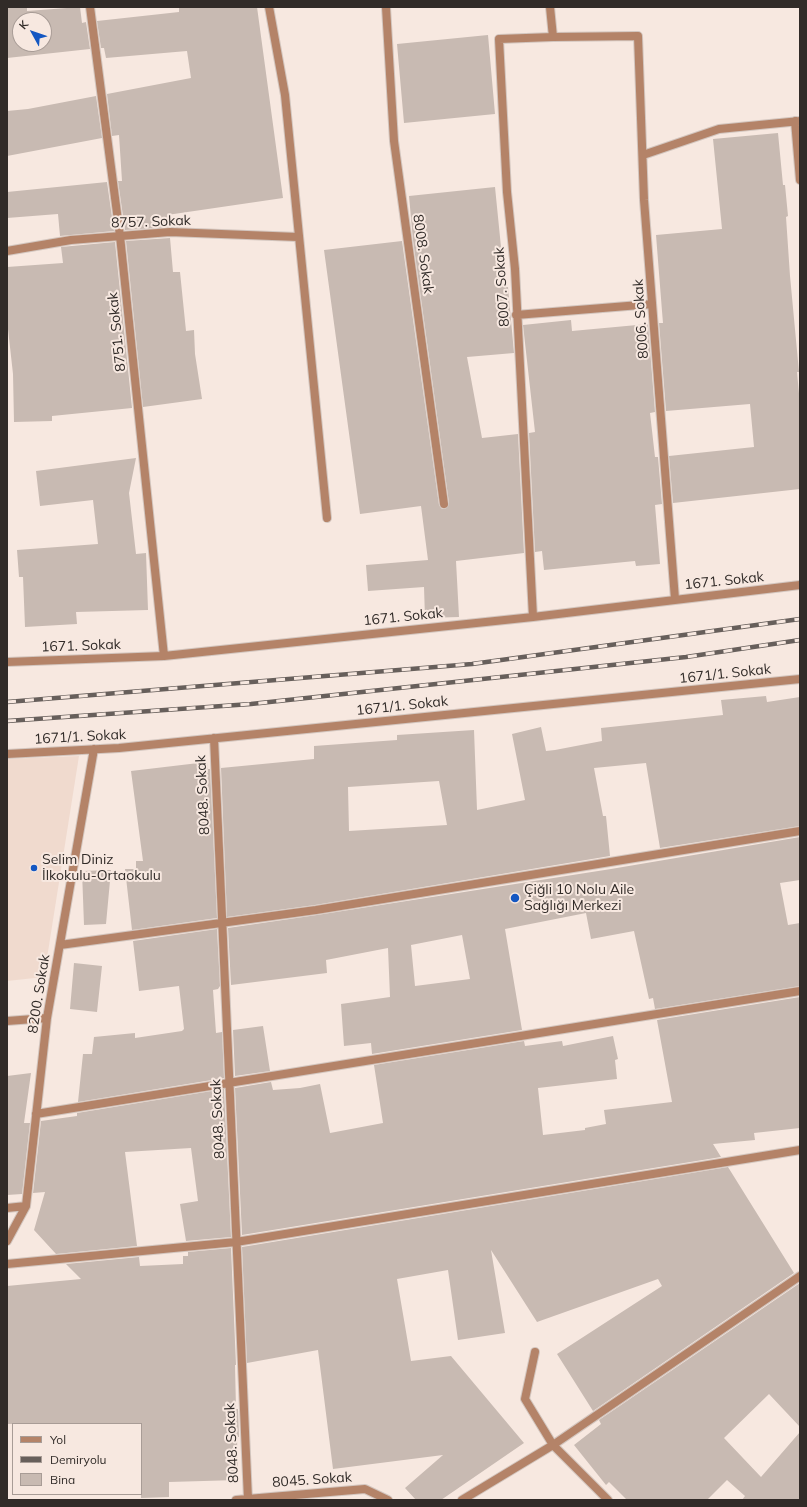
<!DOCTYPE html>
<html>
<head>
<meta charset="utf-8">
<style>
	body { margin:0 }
	#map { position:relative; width:807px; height:1507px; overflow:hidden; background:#f7e8e0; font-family:Mulish,sans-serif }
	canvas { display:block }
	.frame { position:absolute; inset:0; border:8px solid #312b28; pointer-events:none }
	.legend { position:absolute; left:12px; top:1423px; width:130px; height:72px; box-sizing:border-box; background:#f7e8e0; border:1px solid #a89c96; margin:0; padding:5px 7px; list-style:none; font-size:12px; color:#312b28 }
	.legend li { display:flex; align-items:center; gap:8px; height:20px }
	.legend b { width:20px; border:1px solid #a89c96 }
	.north { position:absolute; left:12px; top:12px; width:40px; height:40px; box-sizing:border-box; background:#f7e8e0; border:1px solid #a89c96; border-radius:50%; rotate:310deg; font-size:11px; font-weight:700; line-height:16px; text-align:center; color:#312b28 }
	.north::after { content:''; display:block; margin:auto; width:14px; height:18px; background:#1457c2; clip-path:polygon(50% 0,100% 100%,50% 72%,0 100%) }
</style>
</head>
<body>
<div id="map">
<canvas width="807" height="1507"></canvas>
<div class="frame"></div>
<ul class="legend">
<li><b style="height:5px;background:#b48368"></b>Yol</li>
<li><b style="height:5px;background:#675f5b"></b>Demiryolu</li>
<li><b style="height:11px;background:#c8bab2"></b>Bina</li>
</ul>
<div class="north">K</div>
</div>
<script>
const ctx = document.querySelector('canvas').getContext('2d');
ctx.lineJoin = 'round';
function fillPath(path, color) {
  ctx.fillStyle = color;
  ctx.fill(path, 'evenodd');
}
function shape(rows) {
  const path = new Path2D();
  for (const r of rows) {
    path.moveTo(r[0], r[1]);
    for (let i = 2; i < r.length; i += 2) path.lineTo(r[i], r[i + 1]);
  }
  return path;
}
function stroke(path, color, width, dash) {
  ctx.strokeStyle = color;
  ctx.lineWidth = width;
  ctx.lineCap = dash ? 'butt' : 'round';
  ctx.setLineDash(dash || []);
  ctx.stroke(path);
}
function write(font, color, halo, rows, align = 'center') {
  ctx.font = font + ' Mulish,sans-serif';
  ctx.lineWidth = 4;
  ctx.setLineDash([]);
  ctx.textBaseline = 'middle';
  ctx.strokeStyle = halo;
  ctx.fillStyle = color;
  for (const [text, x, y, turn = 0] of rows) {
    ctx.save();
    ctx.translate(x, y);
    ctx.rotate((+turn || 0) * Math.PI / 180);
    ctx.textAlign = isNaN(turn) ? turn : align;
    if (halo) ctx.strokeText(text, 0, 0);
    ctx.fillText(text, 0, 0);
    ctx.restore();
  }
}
fillPath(shape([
	[79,756,44,977,7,981,7,759]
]), '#f0dace');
fillPath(shape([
	[7,7,27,7,27,11,80,7,82,23,86,22,90,49,7,58],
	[20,20,44,20,44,44,20,44],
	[179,7,257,7,283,198,167,215,169,227,125,230,118,181,122,181,119,135,112,136,107,94,191,78,187,51,106,58,104,48,101,48,97,21,179,12],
	[488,35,495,114,404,123,397,44],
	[96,96,102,138,7,156,7,111,28,109],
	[778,133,783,185,785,185,788,216,786,217,790,276,799,372,797,372,800,404,800,489,673,503,669,456,754,447,750,404,666,411,659,323,663,323,662,311,656,235,722,229,713,139],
	[107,182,114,231,60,236,58,214,7,218,7,192],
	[495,187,505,287,508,287,514,353,467,357,482,438,518,434,524,553,456,561,459,617,425,618,424,587,368,591,366,565,428,560,421,506,360,514,324,250,402,241,439,505,442,509,445,509,449,503,413,240,409,196],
	[170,238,173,272,180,272,186,331,194,330,195,354,202,399,143,407,126,241],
	[115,242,132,408,52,416,52,421,14,422,13,374,7,320,7,267,63,263,61,247],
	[571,320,572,331,648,324,655,412,650,413,655,457,658,457,662,504,655,505,660,564,636,566,635,561,544,570,542,551,535,552,529,433,535,432,523,325],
	[136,458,129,493,136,554,146,553,148,610,76,612,77,624,25,627,23,577,19,577,17,550,98,544,93,500,40,506,36,471],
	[766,696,767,702,800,697,800,826,660,848,646,763,594,768,603,816,606,816,610,856,315,905,227,917,221,768,314,759,314,746,397,740,397,735,474,730,477,810,525,800,512,734,541,727,546,751,555,750,602,741,601,728,723,715,721,700],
	[439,781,447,825,349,831,348,787],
	[207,762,208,769,210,769,217,918,132,930,125,869,136,869,136,861,143,861,131,771],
	[800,837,800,880,780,883,788,925,800,923,800,986,655,1009,653,998,649,999,634,931,591,939,586,913,505,929,522,1030,372,1054,371,1043,344,1046,341,1004,390,997,388,948,326,960,327,973,231,985,228,928,317,915,611,869],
	[462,935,470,979,415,986,411,945],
	[111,870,106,924,84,925,82,871],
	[217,929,220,986,218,989,213,990,216,1033,222,1032,224,1078,78,1102,83,1054,92,1054,94,1037,135,1033,135,1038,182,1031,184,1029,179,986,139,991,133,941],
	[74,963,102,966,97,1012,70,1009],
	[800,997,800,1128,754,1133,755,1140,713,1144,721,1157,242,1235,235,1088,271,1082,273,1090,300,1088,320,1084,330,1133,383,1123,374,1065,524,1041,525,1046,562,1041,563,1046,613,1036,618,1059,615,1060,617,1079,538,1088,543,1135,585,1130,585,1128,606,1124,604,1110,672,1102,657,1020],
	[263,1026,270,1071,235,1076,233,1030],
	[31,1073,24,1123,30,1123,22,1194,7,1195,7,1076],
	[224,1089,231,1237,186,1241,180,1204,198,1201,191,1148,125,1152,137,1246,56,1254,34,1230,45,1192,33,1193,41,1121,77,1116,77,1113],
	[728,1167,794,1273,593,1411,557,1354,662,1286,658,1279,537,1322,491,1250,505,1333,458,1340,448,1270,397,1279,411,1361,451,1356,524,1443,441,1500,416,1500,405,1488,443,1455,333,1469,318,1350,247,1363,242,1247],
	[231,1248,236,1365,235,1365,236,1409,238,1409,239,1437,237,1437,238,1480,169,1482,169,1497,141,1498,141,1424,7,1424,7,1286,81,1279,66,1264,139,1257,140,1266,183,1264,183,1256,188,1256,188,1252],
	[800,1283,800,1427,769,1394,724,1438,761,1477,800,1432,800,1500,742,1500,745,1496,727,1480,707,1500,627,1500,609,1482,606,1485,574,1445,601,1424,599,1420]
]), '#c8bab2');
const minor = shape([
	[90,7,120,236,164,656],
	[269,7,285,95,327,518],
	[386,7,394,141,444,504],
	[553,37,638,36,644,200,675,599],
	[795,121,800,180],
	[643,155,719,129,800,121],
	[7,251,71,240,170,232,298,237],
	[516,315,652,304],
	[533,617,515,269,507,192,499,39,553,37,550,7],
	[7,662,164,656,533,617,800,585],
	[214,738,248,1499],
	[7,754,119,748,800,679],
	[60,945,316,910,800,831],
	[7,1021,47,1018],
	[36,1114,800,991],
	[7,1208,26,1206],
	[7,1241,26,1206,47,1018,94,749],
	[7,1264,236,1242,800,1150],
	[535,1352,525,1399,553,1445,608,1500],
	[236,1500,365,1489,388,1500],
	[462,1500,553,1445,800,1276]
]);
stroke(minor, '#d3c6bf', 10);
stroke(minor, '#b48368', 8);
const rail = shape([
	[7,702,472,664,800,619],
	[7,721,251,704,686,657,800,640]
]);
stroke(rail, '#675f5b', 4.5);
stroke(rail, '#f7e8e0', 3, [9]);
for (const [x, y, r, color] of [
	[34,868,4,"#1457c2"],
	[515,898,5,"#1457c2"]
]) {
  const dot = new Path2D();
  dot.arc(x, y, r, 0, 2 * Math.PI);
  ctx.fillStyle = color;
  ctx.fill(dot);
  stroke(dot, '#f7e8e0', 1.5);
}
write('14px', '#312b28', '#f7e8e0', [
	["8757. Sokak",151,222,-2],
	["8008. Sokak",423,254,82],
	["8007. Sokak",502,287,-94],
	["8006. Sokak",641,319,-94],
	["8751. Sokak",117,332,-96],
	["1671. Sokak",724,581,-6],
	["1671. Sokak",403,617,-6],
	["1671. Sokak",81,646,-2],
	["1671/1. Sokak",725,674,-6],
	["1671/1. Sokak",402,706,-6],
	["1671/1. Sokak",80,737,-3],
	["8048. Sokak",203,795,-93],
	["8200. Sokak",39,994,-81],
	["8048. Sokak",218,1119,-93],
	["8048. Sokak",232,1443,-93],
	["8045. Sokak",312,1480,-4]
]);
write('14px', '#312b28', '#f7e8e0', [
	["Selim Diniz",42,860],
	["İlkokulu-Ortaokulu",42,876],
	["Çiğli 10 Nolu Aile",524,890],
	["Sağlığı Merkezi",524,906]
], 'left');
</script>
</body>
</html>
